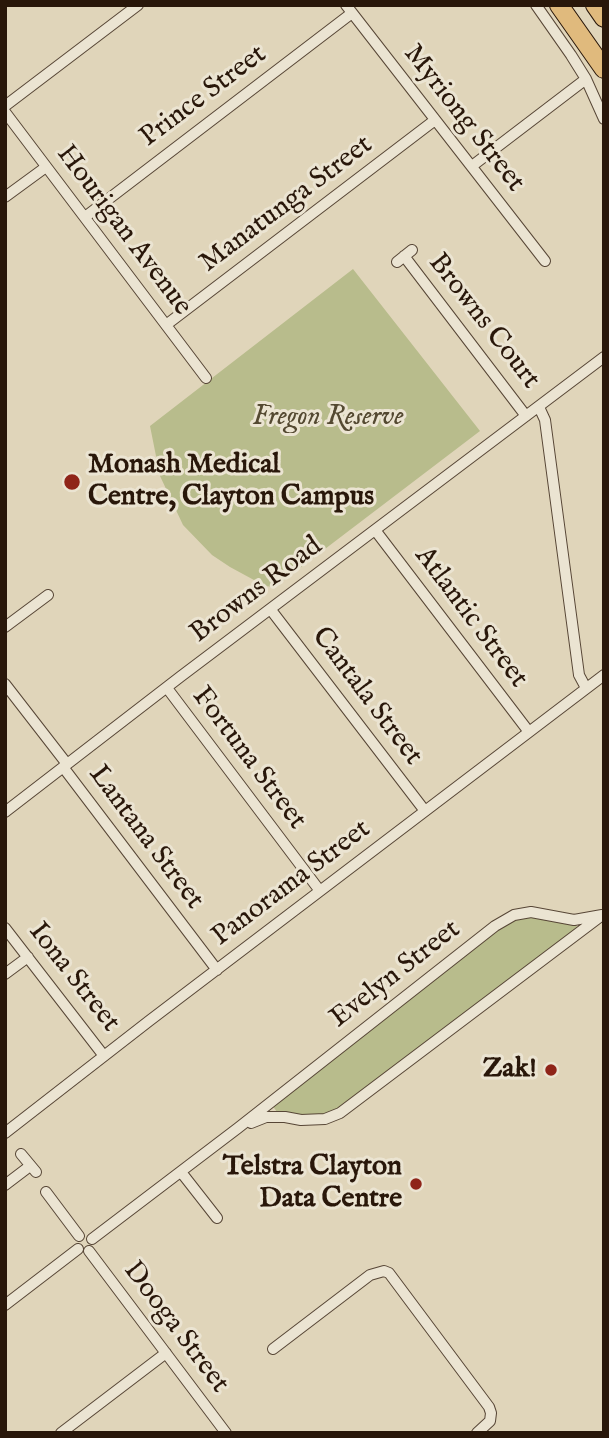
<!DOCTYPE html>
<html>
<head>
<meta charset="utf-8">
<style>
	body { margin:0 }
	#map { position:relative; width:609px; height:1438px; overflow:hidden; background:#e0d5ba; font-family:"IM FELL English",serif }
	canvas { display:block }
	.frame { position:absolute; inset:0; border:7px solid #29170a; pointer-events:none }
</style>
</head>
<body>
<div id="map">
<canvas width="609" height="1438"></canvas>
<div class="frame"></div>
</div>
<script>
const ctx = document.querySelector('canvas').getContext('2d');
ctx.lineJoin = 'round';
function fillPath(path, color) {
  ctx.fillStyle = color;
  ctx.fill(path, 'evenodd');
}
function shape(rows) {
  const path = new Path2D();
  for (const r of rows) {
    path.moveTo(r[0], r[1]);
    for (let i = 2; i < r.length; i += 2) path.lineTo(r[i], r[i + 1]);
  }
  return path;
}
function stroke(path, color, width, dash) {
  ctx.strokeStyle = color;
  ctx.lineWidth = width;
  ctx.lineCap = dash ? 'butt' : 'round';
  ctx.setLineDash(dash || []);
  ctx.stroke(path);
}
function write(font, color, halo, rows, align = 'center') {
  ctx.font = font + ' "IM FELL English",serif';
  ctx.lineWidth = 6;
  ctx.setLineDash([]);
  ctx.textBaseline = 'middle';
  ctx.strokeStyle = halo;
  ctx.fillStyle = color;
  for (const [text, x, y, turn = 0] of rows) {
    ctx.save();
    ctx.translate(x, y);
    ctx.rotate((+turn || 0) * Math.PI / 180);
    ctx.textAlign = isNaN(turn) ? turn : align;
    if (halo) ctx.strokeText(text, 0, 0);
    ctx.fillText(text, 0, 0);
    ctx.restore();
  }
}
fillPath(shape([
	[353,269,480,431,275,587,265,586,230,567,212,555,183,525,160,476,150,426],
	[526,917,576,924,578,930,343,1109,329,1115,305,1116,290,1113,277,1112,272,1105,492,934,512,921]
]), '#b8bc8c');
const street = shape([
	[346,5,545,261],
	[536,5,571,55,586,79,604,119],
	[5,106,138,5],
	[5,112,206,378],
	[472,166,586,79],
	[5,197,46,167],
	[85,217,352,13],
	[404,256,526,416],
	[397,262,412,250],
	[166,325,435,120],
	[539,407,545,420,579,675,586,688],
	[375,530,529,732],
	[271,610,425,811],
	[5,627,48,595],
	[5,684,67,764],
	[167,688,320,891],
	[63,767,217,970],
	[5,812,180,677,604,357],
	[5,928,104,1056],
	[5,974,28,957],
	[251,1123,266,1117,285,1117,301,1120,325,1119,340,1113,601,916],
	[5,1133,149,1021,604,675],
	[21,1154,36,1172],
	[181,1172,217,1218],
	[5,1185,30,1166],
	[46,1192,79,1236],
	[92,1239,238,1128,495,926,514,915,531,912,574,920,602,915],
	[89,1251,226,1433],
	[5,1305,78,1249],
	[273,1349,370,1275,384,1271,389,1273,489,1407,491,1413,490,1421,477,1433],
	[61,1433,166,1353]
]);
const highway = shape([
	[559,5,604,69],
	[595,5,604,18]
]);
stroke(street, '#574636', 12);
stroke(highway, '#29170a', 20);
stroke(street, '#ebe4d2', 10);
stroke(highway, '#e0ba7d', 18);
for (const [x, y, r, color] of [
	[72,482,9,"#8f2418"],
	[551,1070,7,"#8f2418"],
	[416,1184,7,"#8f2418"]
]) {
  const dot = new Path2D();
  dot.arc(x, y, r, 0, 2 * Math.PI);
  ctx.fillStyle = color;
  ctx.fill(dot);
  stroke(dot, '#ebe4d2', 2.5);
}
write('28px', '#29170a', '#ebe4d2', [
	["Prince Street",204,97,-37],
	["Myriong Street",463,119,52],
	["Manatunga Street",287,205,-37],
	["Hourigan Avenue",123,231,53],
	["Browns Court",483,322,52],
	["Browns Road",257,591,-37],
	["Atlantic Street",470,618,53],
	["Cantala Street",366,697,53],
	["Fortuna Street",248,759,53],
	["Lantana Street",145,838,53],
	["Panorama Street",292,884,-37],
	["Evelyn Street",396,975,-38],
	["Iona Street",73,978,52],
	["Dooga Street",175,1328,53]
]);
write('italic 28px', '#544931', '#ebe4d2', [
	["Fregon Reserve",328,418]
]);
write('bold 28px', '#29170a', '#ebe4d2', [
	["Monash Medical",88,466,"left"],
	["Centre, Clayton Campus",88,498,"left"],
	["Zak!",537,1070],
	["Telstra Clayton",402,1168],
	["Data Centre",402,1200]
], 'right');
</script>
</body>
</html>
